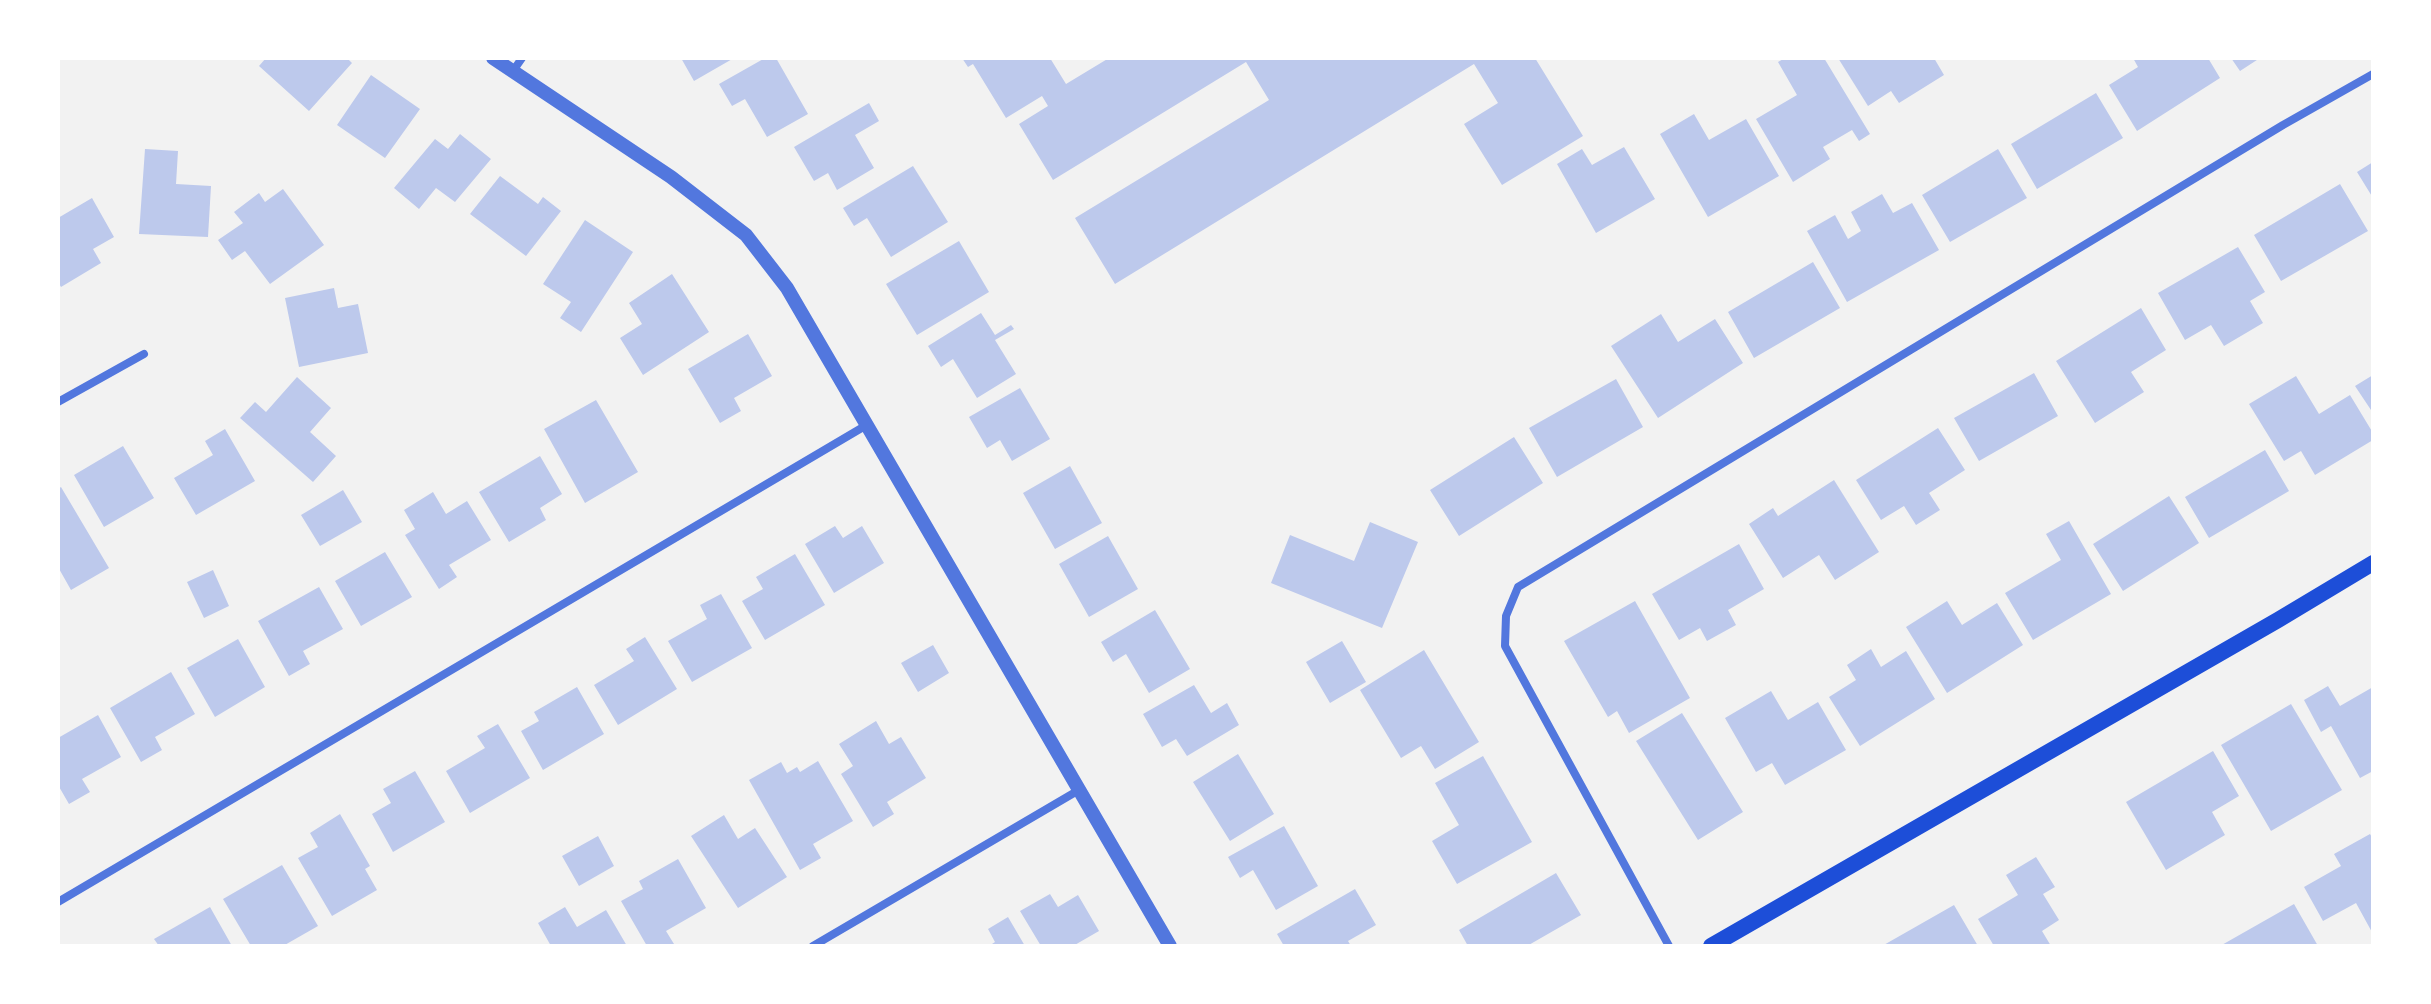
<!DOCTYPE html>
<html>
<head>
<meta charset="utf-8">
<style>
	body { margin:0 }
	#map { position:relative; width:2431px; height:1004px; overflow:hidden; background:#f2f2f2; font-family:"PT Sans",sans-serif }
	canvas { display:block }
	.frame { position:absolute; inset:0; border:60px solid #fff; pointer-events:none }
</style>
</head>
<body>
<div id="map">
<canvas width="2431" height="1004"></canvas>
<div class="frame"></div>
</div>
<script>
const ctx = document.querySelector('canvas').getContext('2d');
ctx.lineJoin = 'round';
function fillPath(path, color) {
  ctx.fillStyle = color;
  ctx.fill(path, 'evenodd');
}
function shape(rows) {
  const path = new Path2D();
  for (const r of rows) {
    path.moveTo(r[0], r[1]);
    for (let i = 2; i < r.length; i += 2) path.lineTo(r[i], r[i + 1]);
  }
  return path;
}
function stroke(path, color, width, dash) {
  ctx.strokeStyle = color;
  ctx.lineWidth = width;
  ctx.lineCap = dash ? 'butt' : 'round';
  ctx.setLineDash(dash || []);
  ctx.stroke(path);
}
fillPath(shape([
	[266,58,347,58,352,63,309,111,259,66],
	[681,58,734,58,694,81],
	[765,58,776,58,808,114,767,137,745,99,732,106,719,84],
	[962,58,1050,58,1066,84,1109,58,1535,58,1583,136,1502,185,1464,124,1498,103,1474,64,1115,284,1075,218,1269,100,1246,62,1053,180,1019,124,1048,106,1042,96,1006,118,973,64,968,67],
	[1785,58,1824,58,1870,134,1859,141,1852,130,1823,147,1830,159,1793,182,1756,119,1797,95,1778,62],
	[1838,58,1934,58,1944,75,1899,103,1891,91,1868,106],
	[2133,58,2208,58,2220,78,2137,131,2109,85,2138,67],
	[2231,58,2260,58,2240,71],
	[371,75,420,109,385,158,337,125],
	[2096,93,2123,138,2037,189,2011,144],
	[869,103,879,121,855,135,874,168,837,190,828,173,814,181,794,147],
	[1694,114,1709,140,1746,119,1779,176,1708,217,1660,134],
	[460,134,491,159,455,202,436,188,419,209,394,188,435,139,448,149],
	[1624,147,1655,199,1596,233,1557,164,1582,149,1592,165],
	[145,149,178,151,176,184,211,186,208,237,139,234],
	[1998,149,2027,198,1950,242,1922,195],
	[2373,162,2373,198,2357,172],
	[913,166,948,222,891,257,867,218,854,226,843,208],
	[500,176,538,204,543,197,561,211,526,256,470,214],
	[2340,184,2368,231,2281,281,2254,235],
	[283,189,324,245,270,284,245,251,232,260,218,240,243,223,234,212,259,193,265,202],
	[1882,194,1893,213,1912,203,1939,250,1847,302,1807,231,1835,215,1848,239,1861,231,1851,212],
	[92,198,114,237,93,249,101,263,61,287,58,282,58,218],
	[585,220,633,252,581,332,560,318,571,302,543,284],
	[959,241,989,292,917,335,886,284],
	[2238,247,2265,292,2250,301,2263,323,2224,346,2211,325,2185,340,2158,293],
	[1813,262,1840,308,1754,358,1728,312],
	[672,274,709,332,643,375,620,338,642,324,629,303],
	[334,288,338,308,358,304,368,353,299,367,285,298],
	[2141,308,2166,350,2131,372,2144,392,2095,423,2056,361],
	[981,313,995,335,1011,325,1014,329,995,340,1016,374,977,398,953,359,941,367,928,346],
	[1661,314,1678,342,1715,319,1743,363,1658,418,1611,346],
	[748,334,772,376,734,398,741,411,720,423,688,369],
	[2034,373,2058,416,1979,461,1954,418],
	[2373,375,2373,413,2355,386],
	[2296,376,2319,414,2350,395,2373,433,2373,440,2315,475,2301,451,2284,461,2249,404],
	[297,377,331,408,310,432,336,456,313,482,240,418,255,402,266,412],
	[1616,379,1643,427,1557,477,1529,428],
	[1020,388,1050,439,1012,461,1000,440,987,448,969,417],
	[596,400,638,472,585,503,544,429],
	[1938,428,1965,470,1929,493,1940,510,1916,525,1904,506,1881,520,1856,480],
	[225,429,255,481,196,515,174,478,213,455,205,441],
	[1514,437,1543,483,1459,536,1430,490],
	[123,446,154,498,104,527,74,475],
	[2265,450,2289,491,2209,538,2185,497],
	[540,456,562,494,540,508,546,520,509,542,479,492],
	[1070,466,1102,523,1055,549,1023,493],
	[1834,480,1879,552,1835,580,1819,555,1783,578,1749,524,1773,508,1778,516],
	[61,487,109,568,71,590,58,567,58,489],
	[343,490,362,522,320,546,301,515],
	[433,492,446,514,467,501,491,540,449,565,457,577,439,589,405,535,415,529,404,510],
	[2169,496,2199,543,2123,591,2093,544],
	[2069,521,2111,594,2033,640,2005,593,2061,560,2046,534],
	[1370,522,1418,542,1382,628,1271,583,1290,535,1354,561],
	[835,526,843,538,862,526,884,563,834,593,805,544],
	[1108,536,1138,589,1089,617,1059,564],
	[1739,544,1764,589,1728,610,1736,625,1707,641,1700,628,1679,640,1652,594],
	[385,552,412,597,361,626,335,581],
	[795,554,825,605,765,640,742,601,763,589,756,577],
	[213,570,229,606,204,618,187,582],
	[319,587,343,629,303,651,310,664,289,676,258,621],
	[721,594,752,648,692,682,668,641,707,619,700,605],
	[1635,601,1690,698,1629,733,1617,711,1608,717,1564,641],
	[1947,601,1962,625,1997,603,2023,645,1947,693,1906,627],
	[1155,610,1190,669,1149,693,1126,654,1113,662,1101,642],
	[645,637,677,689,618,725,594,685,634,661,626,649],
	[238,639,265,687,215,717,187,668],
	[1342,641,1366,682,1330,703,1306,662],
	[933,645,949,673,918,692,901,663],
	[1871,649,1881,667,1906,651,1935,699,1860,746,1829,697,1856,680,1847,665],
	[1424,650,1479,742,1435,769,1421,746,1401,758,1360,690],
	[171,672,195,714,155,737,162,750,141,762,110,708],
	[1194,685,1211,713,1227,703,1239,725,1187,756,1176,739,1162,747,1143,714],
	[2328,686,2340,706,2373,687,2373,771,2360,778,2331,726,2321,732,2304,700],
	[577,687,604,734,543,770,521,731,539,721,534,712],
	[1771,691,1788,720,1818,702,1846,750,1785,785,1772,763,1756,772,1725,718],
	[2291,704,2342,790,2271,831,2221,745],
	[1682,713,1743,812,1698,840,1636,741],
	[98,715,121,757,82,779,90,792,69,804,58,785,58,738],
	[876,721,889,744,901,737,926,778,887,802,894,814,873,827,841,774,853,766,839,744],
	[498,724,530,778,470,813,446,771,485,748,477,736],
	[2213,751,2239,796,2212,812,2225,835,2166,870,2126,802],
	[1238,754,1274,814,1230,841,1193,782],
	[1483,756,1532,842,1457,884,1432,841,1459,825,1435,783],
	[818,761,853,821,813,844,821,858,800,870,749,780,781,762,787,773,797,767,800,772],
	[415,771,445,822,393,852,372,814,391,803,383,789],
	[340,814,370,866,365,869,377,890,332,916,298,858,318,847,310,833],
	[724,815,738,839,755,828,787,877,738,908,691,836],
	[1284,826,1318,886,1276,910,1253,870,1240,878,1228,857],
	[2370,834,2373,839,2373,934,2356,903,2323,921,2304,887,2341,866,2334,854],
	[598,836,614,866,579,886,562,856],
	[2036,857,2055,887,2043,894,2059,920,2042,931,2051,946,1994,946,1978,919,2018,895,2006,875],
	[678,859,706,908,666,931,674,944,647,946,621,901,643,889,639,881],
	[282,865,318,926,283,946,251,946,223,899],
	[1556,873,1581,915,1527,946,1468,946,1459,930],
	[1355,889,1376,925,1348,941,1351,946,1284,946,1277,934],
	[1050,894,1058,907,1078,895,1099,931,1073,946,1041,946,1020,911],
	[2294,904,2318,946,2220,946],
	[1954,905,1978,946,1882,946],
	[210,907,232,946,159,946,154,939],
	[565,907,577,927,606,910,627,946,551,946,538,923],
	[1008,917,1025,946,989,946,995,942,988,929]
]), '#bdc9ec');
stroke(shape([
	[513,71,522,58],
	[58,402,144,354],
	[58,902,865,426],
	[813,946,1079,790],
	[1669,946,1505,646,1506,616,1518,587,2283,125,2373,74]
]), '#5277de', 8);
stroke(shape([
	[493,58,671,177,746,235,787,288,1170,946]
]), '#5277de', 14);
stroke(shape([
	[1711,946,2278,620,2373,563]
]), '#1d4ed8', 16);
</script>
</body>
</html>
